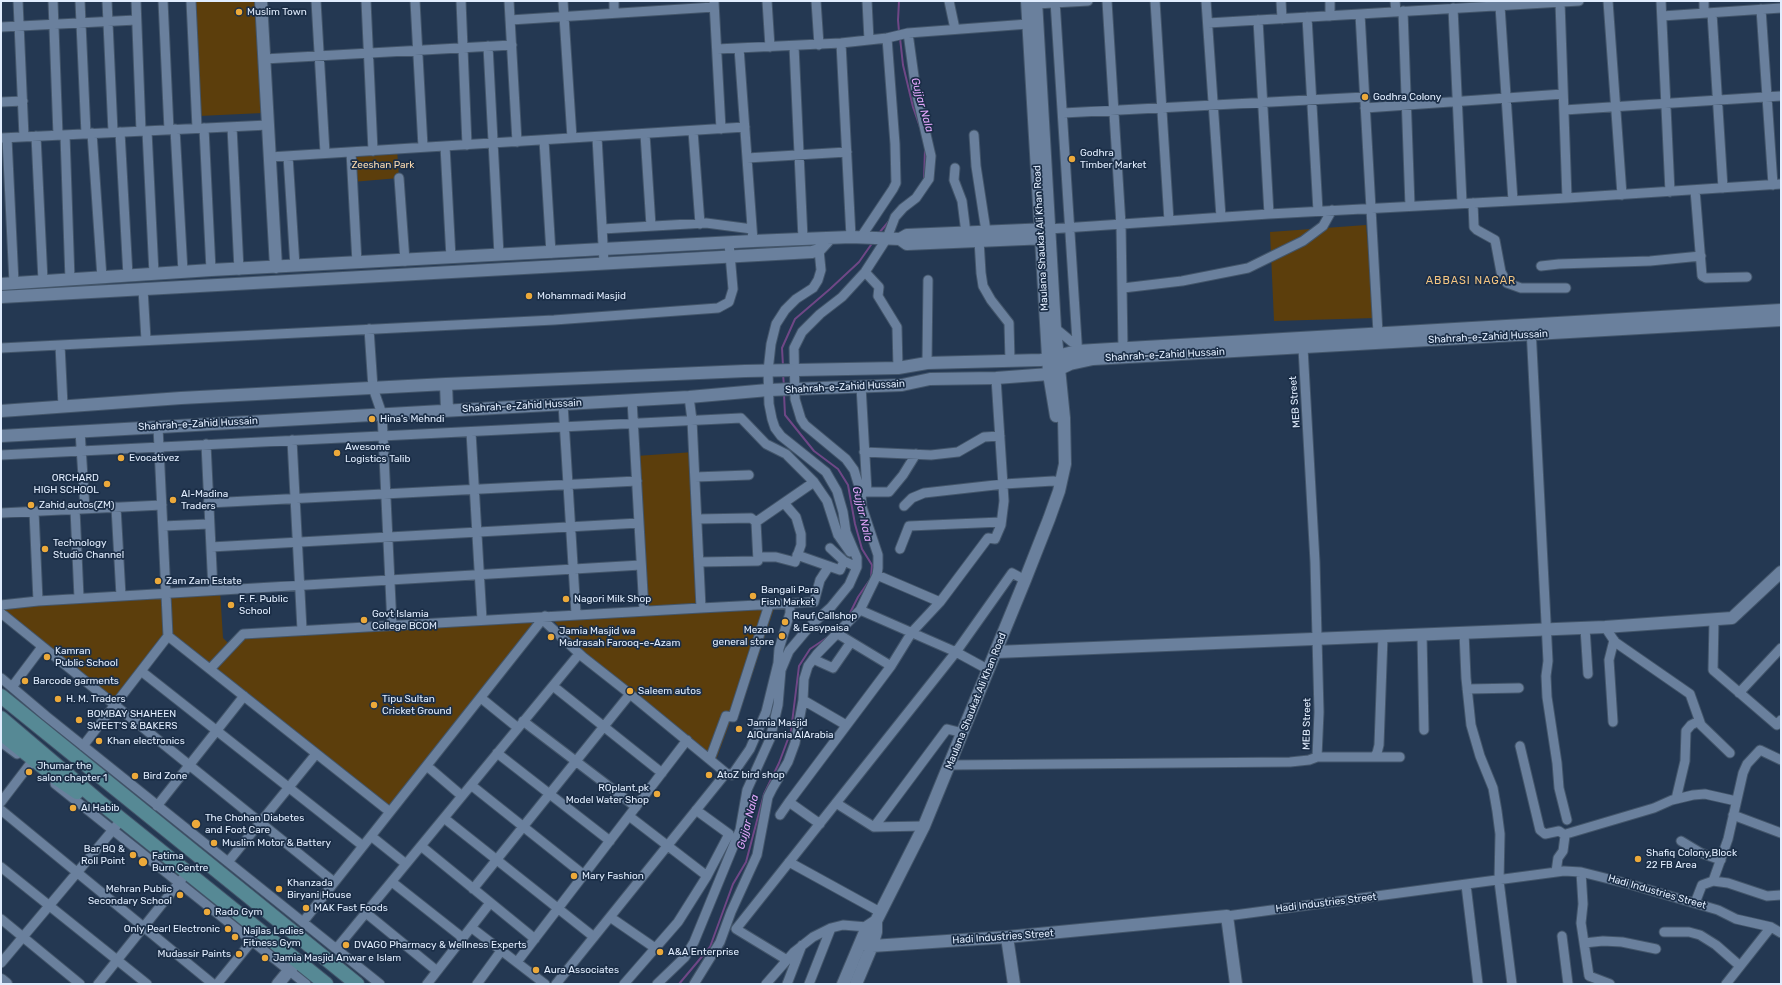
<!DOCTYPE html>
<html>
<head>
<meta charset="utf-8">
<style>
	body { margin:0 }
	#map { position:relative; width:1782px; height:985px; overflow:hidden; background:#243852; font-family:Rubik,sans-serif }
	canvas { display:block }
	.frame { position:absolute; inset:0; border:2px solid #e1edfe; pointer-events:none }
</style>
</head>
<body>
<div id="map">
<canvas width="1782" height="985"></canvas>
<div class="frame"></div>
</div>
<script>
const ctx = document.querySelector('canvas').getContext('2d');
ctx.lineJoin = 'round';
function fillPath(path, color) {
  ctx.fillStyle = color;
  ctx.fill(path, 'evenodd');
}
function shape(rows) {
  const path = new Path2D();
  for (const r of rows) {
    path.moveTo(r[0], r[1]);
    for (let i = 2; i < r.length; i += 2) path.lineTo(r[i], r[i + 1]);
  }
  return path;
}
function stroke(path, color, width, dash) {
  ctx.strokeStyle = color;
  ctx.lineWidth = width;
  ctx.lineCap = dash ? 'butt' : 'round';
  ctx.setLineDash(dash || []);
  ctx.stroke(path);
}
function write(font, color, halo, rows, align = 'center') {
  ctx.font = font + ' Rubik,sans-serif';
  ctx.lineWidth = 3.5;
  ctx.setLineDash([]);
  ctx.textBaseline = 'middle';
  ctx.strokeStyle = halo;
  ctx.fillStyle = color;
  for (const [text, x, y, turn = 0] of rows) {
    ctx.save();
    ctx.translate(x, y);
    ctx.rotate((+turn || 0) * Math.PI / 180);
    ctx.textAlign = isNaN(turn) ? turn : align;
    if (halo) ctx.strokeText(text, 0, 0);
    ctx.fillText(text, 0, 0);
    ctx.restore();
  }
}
fillPath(shape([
	[195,1,257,1,263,113,199,116],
	[397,149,399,178,352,182,351,152],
	[1366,225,1375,318,1274,321,1270,232],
	[694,452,701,608,644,611,636,456],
	[220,590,223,638,231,646,243,634,545,616,390,812,168,636,112,703,1,613,1,605],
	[775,606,738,718,732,717,716,760,585,654,551,618]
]), '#5c3e0c');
stroke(shape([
	[899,1,898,20,899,32],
	[900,38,903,65,913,107,920,127],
	[924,180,925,149],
	[879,233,890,220],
	[783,366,782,348,795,319,830,289,859,262,873,242],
	[783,374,784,386],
	[784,394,785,415,814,451,838,469,848,485,855,524,862,549,872,565,871,578],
	[849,615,858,597,869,581],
	[679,984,710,947,733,884,746,862,764,794,779,763,791,731,799,666,810,649,828,637]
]), '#6f4786', 2);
const street = shape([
	[18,1,24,137],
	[53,1,58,135],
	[80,1,86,134],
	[107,1,113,132],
	[136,1,141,131],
	[163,1,169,130],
	[191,1,197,128],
	[316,1,325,153],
	[366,1,373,151],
	[415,1,423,147],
	[461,1,467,145],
	[509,1,517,142],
	[563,1,572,138],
	[614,1,614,13],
	[767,1,770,47],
	[816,1,819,45],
	[867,1,869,40],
	[949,1,955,29],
	[1055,1,1078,357],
	[1107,1,1121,225,1123,349],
	[1155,1,1169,221],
	[1206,1,1221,217],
	[1281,1,1282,19],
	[1330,1,1330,16],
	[1395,1,1396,12],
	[1608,1,1622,195],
	[1661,1,1670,192],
	[1704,1,1704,13],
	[714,2,721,129],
	[1560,2,1567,198],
	[1036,4,1088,1],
	[1500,6,1513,201],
	[1453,8,1462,203],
	[1761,9,1773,185],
	[1403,11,1410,206],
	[1712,13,1723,188],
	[1360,14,1378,333],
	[1662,16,1781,8],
	[1307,17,1318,211],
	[510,20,714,7],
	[1258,20,1269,214],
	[1208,23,1579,1],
	[1,27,136,20],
	[841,43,851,237],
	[488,46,499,255],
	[794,46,803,239],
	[739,48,753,241],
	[717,49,841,43,887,38,908,33,1028,24],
	[264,59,512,45],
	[1,102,23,101],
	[1365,108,1563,94],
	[1564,110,1781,96],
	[1063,113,1365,97],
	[232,127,239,270],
	[204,128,211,270],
	[175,129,183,272],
	[147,131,154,274],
	[693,131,700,224],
	[120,132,128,276],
	[92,133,102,278],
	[645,134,651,226],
	[65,135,70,280],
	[974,135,976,166,986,231],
	[36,136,43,281],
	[597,137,604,263],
	[1,138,268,125],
	[7,138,14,283],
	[544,140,551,253],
	[445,146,451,258],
	[351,152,357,263],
	[288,156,295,266],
	[270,157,745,127],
	[747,158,847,152],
	[955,168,954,180,962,201,966,233],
	[399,178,405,261],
	[1695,190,1702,276,1706,278,1747,277],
	[1473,203,1474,227,1477,230,1495,240,1501,272,1507,283,1521,288,1566,288],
	[602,229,706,223,752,229],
	[1049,229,1269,214,1567,198,1781,184],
	[861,237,893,189,896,183,895,144,887,38],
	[979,240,981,273,983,286,991,300,1009,323,1010,361],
	[1541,266,1559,264,1650,261,1701,256],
	[865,272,879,287,878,296,897,327,898,368],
	[1123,288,1182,281,1248,268,1303,241,1323,226,1332,210],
	[143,289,146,340],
	[1055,328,1072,342,1077,341],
	[1531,328,1548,661,1546,676,1547,697,1557,763,1559,788,1567,820],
	[369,329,373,388,382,414,392,625],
	[1,348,60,345],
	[927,363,928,280],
	[861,386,867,492,889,492,903,475,916,454],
	[632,400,644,611],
	[563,404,576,614],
	[63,406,60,345,554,320,718,308,729,302,733,289,729,243],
	[80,431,85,509],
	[471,432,482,620],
	[292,440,302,630],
	[206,444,213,590],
	[864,452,931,455,958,452,984,437,1000,436],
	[1,455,741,418,766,444,786,454,814,482,827,501,838,535,850,552],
	[695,477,749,475],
	[861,493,854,470,846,459,805,425,801,419,795,399,794,348,802,332,820,314,842,297,865,272,887,238,895,217,903,208,916,198,929,179,931,156,916,91,908,33],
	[208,503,637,481],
	[904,506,912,498,924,493,1004,484,1053,481,1060,482],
	[116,507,121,596],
	[75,509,79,598],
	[34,511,38,601],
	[1,513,162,505],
	[697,519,751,518,756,522,758,561,699,562],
	[756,522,814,482],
	[163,526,209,524],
	[211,547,639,523],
	[830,548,844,561],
	[900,549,909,526,1001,522],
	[797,555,840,570,844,561,857,567],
	[758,557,776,557,795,562,801,545,801,534,796,517,784,503],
	[877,575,940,602],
	[1,605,38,601,641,565],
	[701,608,814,602,820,580,829,566],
	[860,610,877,575,878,568,878,555,862,507,861,493,866,492],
	[1,613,334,882],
	[1714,619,1713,670,1777,725,1781,720],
	[543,620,583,657,630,694,726,773,732,775,750,749,766,712,778,663,779,649,790,613,790,603],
	[1605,627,1615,642,1690,694,1701,725,1730,753],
	[1585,628,1588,674],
	[1464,632,1466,678,1471,725,1480,756,1493,788,1497,811,1500,834,1499,881,1512,984],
	[838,634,891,666],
	[1422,635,1424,730],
	[168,636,390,812],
	[813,659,833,668,851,642],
	[210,669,243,634,701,608,692,420,689,397],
	[141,671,363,846],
	[1,678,46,716,380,984],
	[553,686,662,773],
	[12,687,42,647],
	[1467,689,1519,688],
	[1739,693,1781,648],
	[481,698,518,728],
	[803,700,846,725],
	[523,721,636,807],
	[1613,722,1609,660,1614,640],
	[1,742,17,754],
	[83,746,168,636,158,427],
	[1520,746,1540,830,1545,834,1559,831,1565,835],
	[497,753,610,841],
	[1317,757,1374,757,1377,753,1379,745,1383,636],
	[1374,757,1400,757],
	[710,759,726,716,733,717,769,605],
	[950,765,1290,762,1309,760,1317,757,1319,712,1315,562,1303,348],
	[427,766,462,796],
	[55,784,306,984],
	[471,785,584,875],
	[1676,799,1685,761,1686,731,1691,725,1699,721],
	[1,802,30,764],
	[789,802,820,824],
	[836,803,874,827,924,826],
	[157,806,244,696],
	[1,810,213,984],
	[780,815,789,802,891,666,912,632,940,602,988,538,995,539,1001,525,1004,501,996,378],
	[1733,815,1781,833],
	[629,816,707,876],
	[444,818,594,937],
	[874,827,947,729,963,733],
	[371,836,406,864],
	[1681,841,1701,853,1721,860],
	[421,846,535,939],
	[228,862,316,754],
	[789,862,880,912],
	[1,867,147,984],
	[1556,872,1558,858,1563,851,1565,836,1566,834,1654,808,1672,800,1693,795,1705,794,1736,801],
	[1581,872,1583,904,1581,923,1589,976,1610,984],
	[1713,881,1728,839,1743,773,1747,764,1760,750,1781,760],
	[392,882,463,938],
	[1466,885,1478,984],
	[473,889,630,694],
	[1695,903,1702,885,1713,881,1728,883,1767,896,1781,895],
	[366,913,437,971],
	[1227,916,1564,871,1581,872,1629,884,1718,910,1736,919,1771,927,1781,933],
	[610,917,655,948],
	[1,919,80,984],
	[303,922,545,616],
	[472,928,545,984],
	[1664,932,1689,932,1700,935,1716,945,1740,966],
	[1562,936,1568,984],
	[1584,943,1603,941,1622,942,1656,949],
	[336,949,579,654],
	[787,960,736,929,956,652,1012,573,1025,580],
	[517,962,687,740],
	[1,963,122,819],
	[98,984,182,879],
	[217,984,252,941],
	[427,984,490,903],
	[477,984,501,951],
	[556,984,726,773],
	[624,984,678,922,707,876,729,834,696,810],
	[657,984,685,957,694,942,740,830,747,790,770,739,778,705,781,670,789,651,810,626,831,607,849,585,857,567,857,558,846,532,843,512,837,491,826,472,781,436,775,428,772,419,769,404,768,371,771,344,776,324,785,310,796,299,813,288,818,280,821,270,819,250],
	[694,984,720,942,731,912,757,855,768,797,772,789,788,762,795,743,803,700,804,679,808,666,817,654,860,610,956,652,989,670],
	[766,984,794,952,813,937,831,928,843,925,867,927],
	[787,984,802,945],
	[809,984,831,928],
	[1726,984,1771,927]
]);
const secondary = shape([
	[261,1,276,267],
	[1027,1,1049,374,1056,416],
	[900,239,907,244,1047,238],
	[1,284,211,270,753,241,851,237,900,239,907,235,1049,229],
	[1,297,812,252,819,250,829,239],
	[446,384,447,410],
	[1,411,181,398,446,384,745,371,898,368,927,363,1041,360,1077,351,1781,310],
	[1,436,689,397,768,390,902,385,930,379,996,378,1049,374,1070,364,1093,359,1781,320],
	[996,652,1605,627,1732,618,1781,572],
	[1007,937,1014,984],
	[860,944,872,946,1007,937,1227,916,1236,984],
	[1,980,6,984],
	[278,984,297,961],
	[843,984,867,927,876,921],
	[856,984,872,946,876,932,876,921,924,826,1025,580,1049,519,1059,491,1065,464,1064,418,1055,328,1036,1]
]);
const primary = shape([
	[1,696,357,984],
	[1,718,101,803,326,984],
	[1,733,58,779,77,792]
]);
stroke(street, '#43556a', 11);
stroke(secondary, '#43556a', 14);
stroke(primary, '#43556a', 16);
stroke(street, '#6a809d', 9);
stroke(secondary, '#6a809d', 12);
stroke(primary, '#568995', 14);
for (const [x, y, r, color] of [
	[239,12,4,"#eca93a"],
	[1365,97,4,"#eca93a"],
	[1072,159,4,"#eca93a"],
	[529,296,4,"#eca93a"],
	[372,419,4,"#eca93a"],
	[337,453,4,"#eca93a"],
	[121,458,4,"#eca93a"],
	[107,484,4,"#eca93a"],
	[173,500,4,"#eca93a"],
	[31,505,4,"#eca93a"],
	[45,549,4,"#eca93a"],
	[158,581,4,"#eca93a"],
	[753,596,4,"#eca93a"],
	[566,599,4,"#eca93a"],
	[231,605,4,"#eca93a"],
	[364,620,4,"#eca93a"],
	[785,622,4,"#eca93a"],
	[782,636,4,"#eca93a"],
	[551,637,4,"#eca93a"],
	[47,657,4,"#eca93a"],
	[25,681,4,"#eca93a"],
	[630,691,4,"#eca93a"],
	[58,699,4,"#eca93a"],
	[374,705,4,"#eca93a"],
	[79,720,4,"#eca93a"],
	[739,729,4,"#eca93a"],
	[99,741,4,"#eca93a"],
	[29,772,4,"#eca93a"],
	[709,775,4,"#eca93a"],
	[135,776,4,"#eca93a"],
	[657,794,4,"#eca93a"],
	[73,808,4,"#eca93a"],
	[196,824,5,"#eca93a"],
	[214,843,4,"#eca93a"],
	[133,855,4,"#eca93a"],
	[1638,859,4,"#eca93a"],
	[143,862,5,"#eca93a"],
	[574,876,4,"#eca93a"],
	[279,889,4,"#eca93a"],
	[180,895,4,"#eca93a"],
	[306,908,4,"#eca93a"],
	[207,912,4,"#eca93a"],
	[228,929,4,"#eca93a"],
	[235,937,4,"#eca93a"],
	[346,945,4,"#eca93a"],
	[660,952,4,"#eca93a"],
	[239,954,4,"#eca93a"],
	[265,958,4,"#eca93a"],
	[536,970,4,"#eca93a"]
]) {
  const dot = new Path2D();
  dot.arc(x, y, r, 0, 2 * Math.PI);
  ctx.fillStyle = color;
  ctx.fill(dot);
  stroke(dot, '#1b2e47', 1.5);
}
write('10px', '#e1edfe', '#1b2e47', [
	["Muslim Town",247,12],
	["Godhra Colony",1373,97],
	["Godhra",1080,153],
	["Timber Market",1080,165],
	["Mohammadi Masjid",537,296],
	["Hina's Mehndi",380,419],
	["Awesome",345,447],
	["Logistics Talib",345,459],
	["Evocativez",129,458],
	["ORCHARD",99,478,"right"],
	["HIGH SCHOOL",99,490,"right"],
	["Al-Madina",181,494],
	["Traders",181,506],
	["Zahid autos(ZM)",39,505],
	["Technology",53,543],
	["Studio Channel",53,555],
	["Zam Zam Estate",166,581],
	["Bangali Para",761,590],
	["Fish Market",761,602],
	["F. F. Public",239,599],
	["School",239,611],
	["Nagori Milk Shop",574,599],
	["Govt Islamia",372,614],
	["College BCOM",372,626],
	["Rauf Callshop",793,616],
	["& Easypaisa",793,628],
	["Mezan",774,630,"right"],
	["general store",774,642,"right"],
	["Jamia Masjid wa",559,631],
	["Madrasah Farooq-e-Azam",559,643],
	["Kamran",55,651],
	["Public School",55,663],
	["Barcode garments",33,681],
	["Saleem autos",638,691],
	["H. M. Traders",66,699],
	["Tipu Sultan",382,699],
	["Cricket Ground",382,711],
	["BOMBAY SHAHEEN",87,714],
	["SWEET'S & BAKERS",87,726],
	["Jamia Masjid",747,723],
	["AlQurania AlArabia",747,735],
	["Khan electronics",107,741],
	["Jhumar the",37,766],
	["salon chapter 1",37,778],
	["AtoZ bird shop",717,775],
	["Bird Zone",143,776],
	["ROplant.pk",649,788,"right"],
	["Model Water Shop",649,800,"right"],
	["Al Habib",81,808],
	["The Chohan Diabetes",205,818],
	["and Foot Care",205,830],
	["Muslim Motor & Battery",222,843],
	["Bar BQ &",125,849,"right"],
	["Roll Point",125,861,"right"],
	["Shafiq Colony,Block",1646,853],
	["22 FB Area",1646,865],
	["Fatima",152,856],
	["Burn Centre",152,868],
	["Mary Fashion",582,876],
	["Khanzada",287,883],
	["Biryani House",287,895],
	["Mehran Public",172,889,"right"],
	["Secondary School",172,901,"right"],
	["MAK Fast Foods",314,908],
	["Rado Gym",215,912],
	["Only Pearl Electronic",220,929,"right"],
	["Najlas Ladies",243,931],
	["Fitness Gym",243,943],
	["DVAGO Pharmacy & Wellness Experts",354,945],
	["A&A Enterprise",668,952],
	["Mudassir Paints",231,954,"right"],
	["Jamia Masjid Anwar e Islam",273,958],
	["Aura Associates",544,970]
], 'left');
write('10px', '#fadaaf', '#1b2e47', [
	["Zeeshan Park",383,165]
]);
write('10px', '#e1edfe', '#1b2e47', [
	["Maulana Shaukat Ali Khan Road",1041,238,-93],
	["Shahrah-e-Zahid Hussain",1488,337,-3],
	["Shahrah-e-Zahid Hussain",1165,355,-3],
	["Shahrah-e-Zahid Hussain",845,387,-3],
	["MEB Street",1295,402,-94],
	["Shahrah-e-Zahid Hussain",522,406,-3],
	["Shahrah-e-Zahid Hussain",198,424,-3],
	["Maulana Shaukat Ali Khan Road",976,701,-68],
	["MEB Street",1307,724,-89],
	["Hadi Industries Street",1657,892,16],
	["Hadi Industries Street",1326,903,-7],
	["Hadi Industries Street",1003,937,-4]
]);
write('italic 11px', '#e2a6fb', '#1b2e47', [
	["Gujjar Nala",922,105,74],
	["Gujjar Nala",862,514,77],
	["Gujjar Nala",748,822,-75]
]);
ctx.letterSpacing = '1px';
write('11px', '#f4c582', '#1b2e47', [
	["ABBASI NAGAR",1471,281]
]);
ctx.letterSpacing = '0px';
</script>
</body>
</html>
